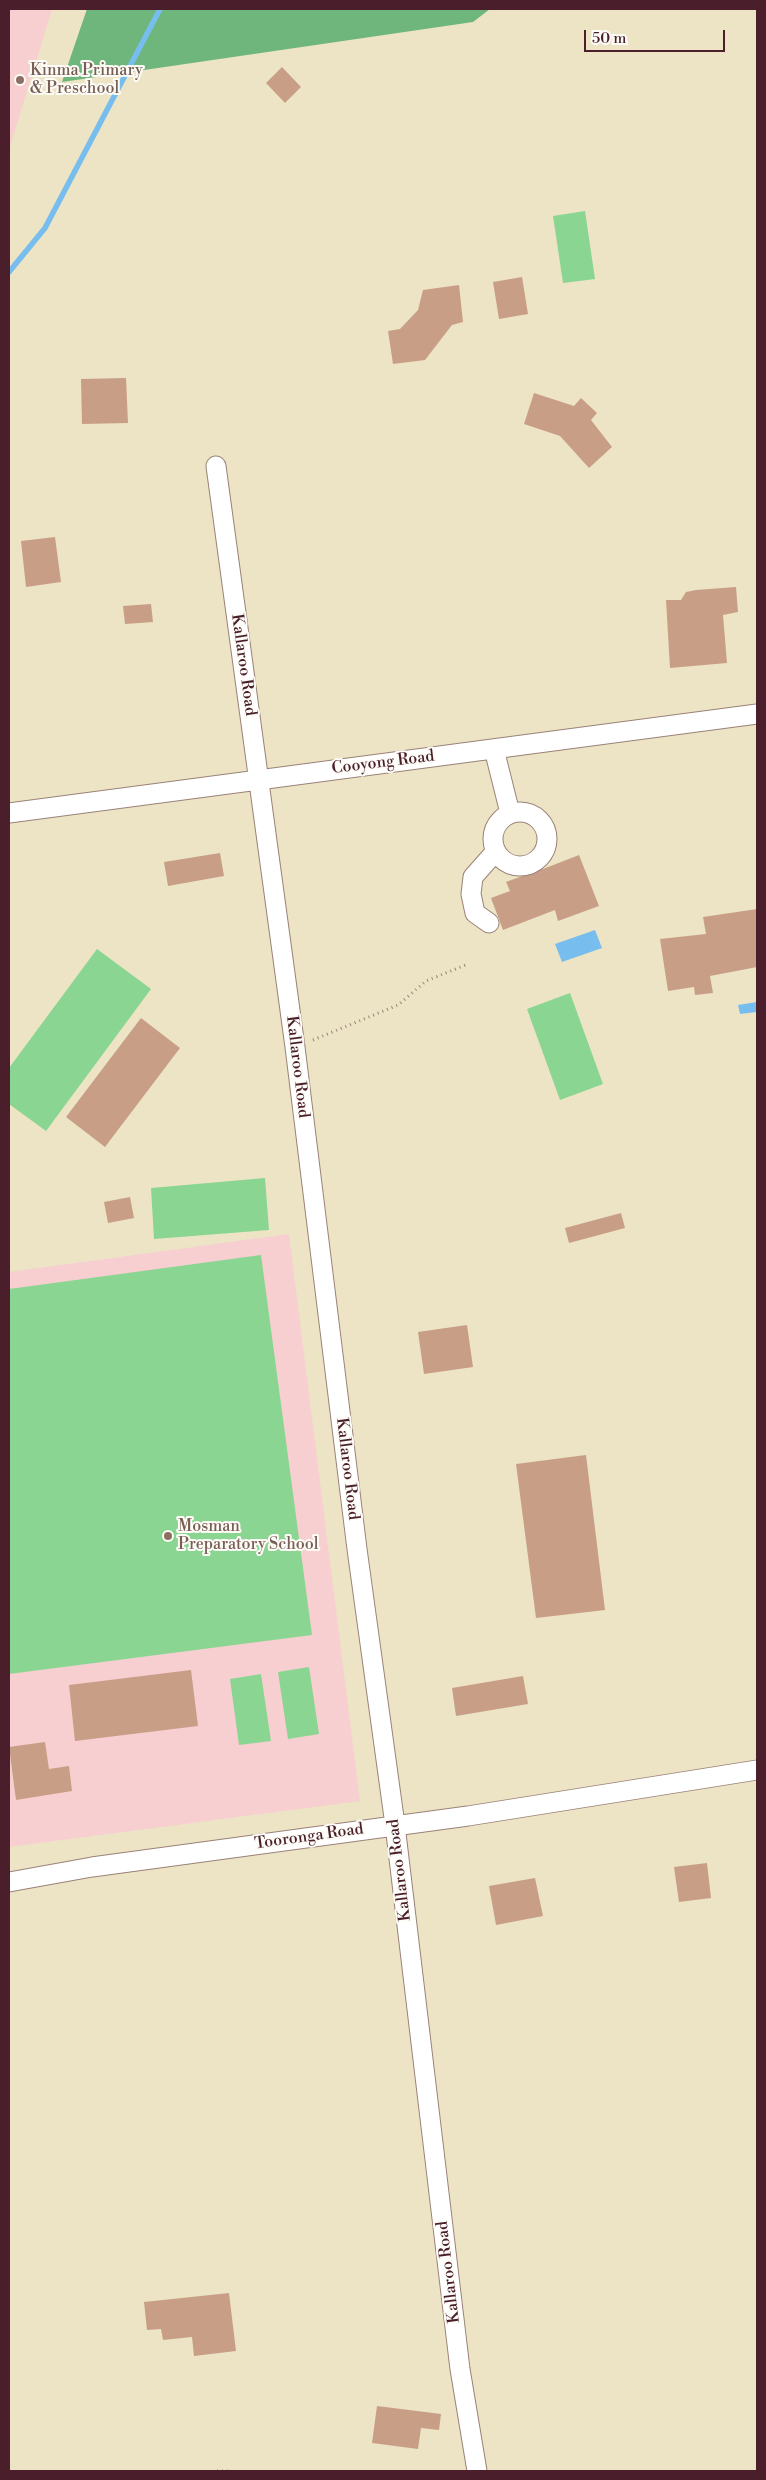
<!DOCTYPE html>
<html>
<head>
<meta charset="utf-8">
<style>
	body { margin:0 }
	#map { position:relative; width:766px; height:2480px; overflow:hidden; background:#ece4c5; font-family:"Libre Bodoni",serif }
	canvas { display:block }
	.frame { position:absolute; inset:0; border:10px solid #4a1f2b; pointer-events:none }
	.scale { position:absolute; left:584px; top:30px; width:141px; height:22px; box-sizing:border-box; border:2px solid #4a1f2b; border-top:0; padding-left:6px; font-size:15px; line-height:18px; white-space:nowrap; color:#4a1f2b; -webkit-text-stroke:4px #fdfcf7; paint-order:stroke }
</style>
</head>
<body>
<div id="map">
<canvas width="766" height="2480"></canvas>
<div class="frame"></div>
<div class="scale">50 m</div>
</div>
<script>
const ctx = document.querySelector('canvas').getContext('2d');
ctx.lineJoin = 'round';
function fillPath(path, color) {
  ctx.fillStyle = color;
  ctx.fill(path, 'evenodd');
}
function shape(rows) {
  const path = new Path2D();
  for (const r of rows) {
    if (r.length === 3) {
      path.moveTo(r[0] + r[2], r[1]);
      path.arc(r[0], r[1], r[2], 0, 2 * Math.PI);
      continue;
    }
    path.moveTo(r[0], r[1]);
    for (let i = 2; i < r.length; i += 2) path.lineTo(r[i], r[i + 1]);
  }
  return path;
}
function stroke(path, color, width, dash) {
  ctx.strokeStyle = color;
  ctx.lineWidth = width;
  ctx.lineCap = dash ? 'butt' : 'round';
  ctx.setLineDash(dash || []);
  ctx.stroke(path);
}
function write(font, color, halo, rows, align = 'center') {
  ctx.font = font + ' "Libre Bodoni",serif';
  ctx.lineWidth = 4;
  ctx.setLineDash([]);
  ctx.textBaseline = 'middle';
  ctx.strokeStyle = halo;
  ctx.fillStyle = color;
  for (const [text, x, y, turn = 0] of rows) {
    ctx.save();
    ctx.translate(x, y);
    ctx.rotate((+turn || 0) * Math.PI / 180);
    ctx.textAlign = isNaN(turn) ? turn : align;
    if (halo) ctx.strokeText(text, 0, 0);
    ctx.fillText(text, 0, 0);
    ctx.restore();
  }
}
fillPath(shape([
	[9,9,52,9,9,150],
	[289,1234,360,1801,9,1847,9,1272]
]), '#f7cfd1');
fillPath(shape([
	[585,211,595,279,563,283,553,216],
	[97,949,151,989,46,1131,9,1104,9,1068],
	[570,993,603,1084,560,1100,527,1009],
	[265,1178,269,1230,154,1239,151,1188],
	[261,1255,312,1635,9,1674,9,1289],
	[309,1667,319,1734,288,1739,278,1672],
	[261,1674,271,1741,239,1745,230,1679]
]), '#8ad592');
fillPath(shape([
	[87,9,490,9,473,22,62,82]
]), '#6fb67c');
fillPath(shape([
	[595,930,602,948,562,962,555,944],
	[757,1002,757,1012,740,1014,738,1005]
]), '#77bdee');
stroke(shape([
	[9,272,45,228,160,9]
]), '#77bdee', 5.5);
fillPath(shape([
	[282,67,301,87,285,103,266,83],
	[522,277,528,314,499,319,493,282],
	[459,285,463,322,452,325,425,360,393,364,388,331,400,329,418,310,423,290],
	[126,378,128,423,82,424,81,379],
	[534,393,574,406,581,398,597,413,591,420,612,447,589,468,560,436,524,424],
	[55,537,61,582,26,587,21,541],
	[736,587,738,612,723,615,727,663,670,668,666,600,681,600,686,592,696,590],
	[151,604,153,622,125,624,123,606],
	[220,853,224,876,168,886,164,862],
	[538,854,543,869,579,855,599,906,558,921,555,910,503,930,491,898,510,891,506,882,525,875,519,861],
	[757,909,757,967,710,976,713,993,695,995,694,987,668,991,660,939,706,934,703,917],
	[141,1018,180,1048,105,1147,66,1117],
	[130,1197,134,1218,108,1223,104,1202],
	[621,1213,625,1228,569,1243,565,1228],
	[467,1325,473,1367,424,1374,418,1332],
	[586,1455,605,1610,536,1618,516,1464],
	[191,1670,198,1726,75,1741,69,1685],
	[523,1676,528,1704,456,1716,452,1688],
	[45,1742,49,1769,69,1766,72,1791,16,1800,9,1747],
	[707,1863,711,1898,679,1902,674,1867],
	[535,1878,543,1916,496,1925,489,1886],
	[229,2293,236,2351,194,2356,192,2337,163,2340,161,2329,147,2330,144,2302],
	[377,2406,441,2414,439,2430,421,2428,418,2449,372,2443]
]), '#c99e86');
const minor = shape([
	[216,466,295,1047,357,1549,395,1825,460,2369,477,2471],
	[494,749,510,813],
	[520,839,27],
	[9,813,757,714],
	[489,923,475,913,471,894,473,877,496,851],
	[9,1882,92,1867,468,1816,757,1770]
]);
stroke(minor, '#9b8278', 21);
stroke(shape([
	[313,1040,398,1005,426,981,468,964],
	[217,2471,229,2471]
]), '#9b8278', 3, [1, 4]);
stroke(minor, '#fff', 19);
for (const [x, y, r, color] of [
	[20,80,5,"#8d6e63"],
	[168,1536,5,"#8d6e63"]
]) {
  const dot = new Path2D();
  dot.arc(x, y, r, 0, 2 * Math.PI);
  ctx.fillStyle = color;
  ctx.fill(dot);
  stroke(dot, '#fdfcf7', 2);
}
write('16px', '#785e54', '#fdfcf7', [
	["Kinma Primary",30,71],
	["& Preschool",30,89],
	["Mosman",178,1527],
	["Preparatory School",178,1545]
], 'left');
write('16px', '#4a1f2b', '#fdfcf7', [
	["Kallaroo Road",243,665,82],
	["Cooyong Road",383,763,-7],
	["Kallaroo Road",297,1067,83],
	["Kallaroo Road",347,1469,83],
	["Tooronga Road",309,1837,-8],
	["Kallaroo Road",400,1870,-97],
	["Kallaroo Road",449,2272,-97]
]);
</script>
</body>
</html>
